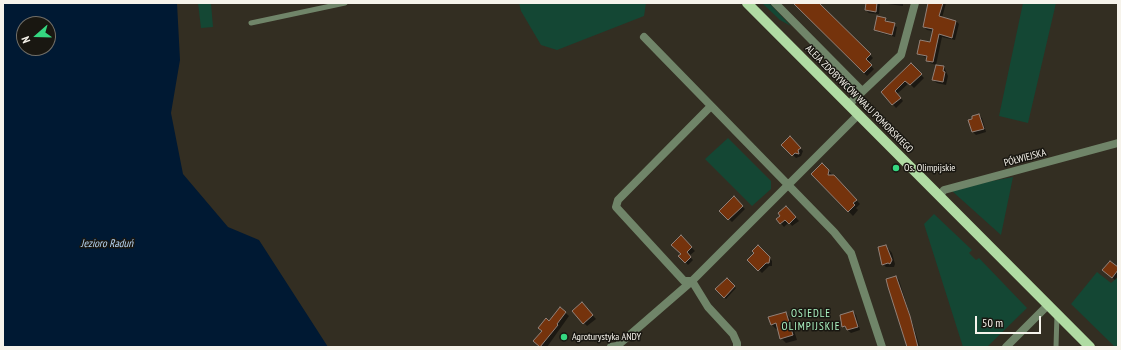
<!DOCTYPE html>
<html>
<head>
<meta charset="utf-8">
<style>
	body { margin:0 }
	#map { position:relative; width:1121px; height:350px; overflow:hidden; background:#332e22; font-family:"PT Sans Narrow",sans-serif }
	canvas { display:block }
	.frame { position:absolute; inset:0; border:4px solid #f6f3eb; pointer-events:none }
	.north { position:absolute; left:16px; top:16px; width:40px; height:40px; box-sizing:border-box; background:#191711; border:1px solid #716f68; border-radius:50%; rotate:250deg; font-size:11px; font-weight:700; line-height:16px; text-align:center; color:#f6f3eb }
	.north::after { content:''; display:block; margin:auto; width:14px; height:18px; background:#35d881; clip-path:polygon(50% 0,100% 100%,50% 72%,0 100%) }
	.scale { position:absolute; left:975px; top:316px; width:66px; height:18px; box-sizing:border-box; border:2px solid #f6f3eb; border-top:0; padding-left:5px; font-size:12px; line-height:14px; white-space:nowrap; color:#f6f3eb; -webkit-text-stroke:3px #191711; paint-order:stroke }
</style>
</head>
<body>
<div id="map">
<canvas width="1121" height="350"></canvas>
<div class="frame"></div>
<div class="north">N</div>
<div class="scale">50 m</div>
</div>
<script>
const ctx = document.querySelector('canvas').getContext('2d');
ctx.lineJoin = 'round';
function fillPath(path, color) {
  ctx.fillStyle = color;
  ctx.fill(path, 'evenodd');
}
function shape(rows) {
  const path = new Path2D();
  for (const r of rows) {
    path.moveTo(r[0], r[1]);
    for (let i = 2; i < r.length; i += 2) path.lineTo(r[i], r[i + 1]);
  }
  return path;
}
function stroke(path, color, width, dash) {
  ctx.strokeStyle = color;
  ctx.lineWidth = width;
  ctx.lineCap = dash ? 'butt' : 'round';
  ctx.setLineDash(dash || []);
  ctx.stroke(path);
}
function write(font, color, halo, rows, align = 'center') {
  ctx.font = font + ' "PT Sans Narrow",sans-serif';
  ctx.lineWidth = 3;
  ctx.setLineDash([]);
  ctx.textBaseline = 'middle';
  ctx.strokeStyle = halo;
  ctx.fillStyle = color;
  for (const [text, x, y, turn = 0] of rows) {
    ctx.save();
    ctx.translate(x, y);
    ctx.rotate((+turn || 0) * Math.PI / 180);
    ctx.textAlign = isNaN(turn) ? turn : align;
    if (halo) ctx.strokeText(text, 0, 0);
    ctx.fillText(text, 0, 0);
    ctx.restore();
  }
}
fillPath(shape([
	[198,3,211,3,213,27,201,28],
	[519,3,646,3,644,16,557,50,541,45,521,11],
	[762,3,769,3,791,26,780,20],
	[1023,3,1056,3,1028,123,999,116],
	[835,69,855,90,853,94,840,81,834,72],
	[728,138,771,181,771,189,752,206,705,159],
	[1013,177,1001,235,952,191,987,182],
	[934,214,972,250,969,253,976,260,979,258,1027,308,987,347,963,347,924,224],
	[1097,272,1111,283,1118,277,1118,347,1115,347,1071,304]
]), '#144734');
fillPath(shape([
	[3,3,177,3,180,60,171,113,183,174,228,227,259,240,328,347,3,347],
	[24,24,48,24,48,48,24,48]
]), '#001933');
fillPath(shape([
	[795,3,818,3,873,58,868,63,874,69,867,76],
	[867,3,880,3,879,14,869,13,866,10],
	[880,3,903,3,903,6],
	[933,3,946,3,942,18,956,21,959,24,955,40,942,37,936,65,930,63,927,58,918,54,930,44,933,31,927,30,924,27],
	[885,18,888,23,897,27,895,37,878,32,875,29],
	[911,65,924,78,914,88,909,83,897,94,903,101,896,108,882,92],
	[944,67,948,76,946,85,937,83,933,80],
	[979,115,982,118,986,132,976,135,973,132,970,121],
	[790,138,803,151,801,156,796,158,783,145],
	[822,164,860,204,856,208,858,210,853,216,812,174],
	[734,198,745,209,732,222,720,211],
	[786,207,799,221,792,226,789,222,784,227,777,219],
	[681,237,695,251,689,256,693,260,688,265,680,256,682,254],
	[758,246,772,261,772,266,769,266,762,273,749,260,755,253],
	[886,246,892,253,895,264,894,267,886,267,883,264],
	[1118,268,1118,276,1115,280,1107,273],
	[896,277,899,280,920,347,908,347],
	[727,279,736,288,726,299,716,289],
	[585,307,596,319,587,326,573,311],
	[560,308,569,316,547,347,541,347,538,344,543,331],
	[853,312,856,315,860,330,851,333,843,326],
	[786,313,790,318,797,340,786,343,781,338,778,328,776,329,771,324]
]), '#0007');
const building = shape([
	[793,3,819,3,871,54,866,59,872,65,864,73,793,3],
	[866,3,877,3,876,12,865,10,866,3],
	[928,3,943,3,939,16,956,21,952,38,939,34,933,62,926,61,927,56,917,54,920,40,930,42,933,29,923,27,928,3],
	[877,16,886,18,885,21,895,23,892,35,874,30,877,16],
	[911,63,922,74,910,85,905,81,895,91,901,98,892,105,881,92,911,63],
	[936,65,944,66,943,71,945,72,943,82,932,80,936,65],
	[979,114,984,129,972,132,968,120,972,119,972,116,979,114],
	[790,136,801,148,798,150,799,154,795,153,792,156,781,145,790,136],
	[822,163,829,170,828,175,834,175,857,200,853,203,855,205,848,212,811,174,822,163],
	[734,196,743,206,728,220,719,211,734,196],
	[786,206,796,217,789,224,785,220,780,224,776,219,780,216,778,213,786,206],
	[681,235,692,247,687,252,691,257,685,263,678,256,681,254,671,245,681,235],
	[758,245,770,257,769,263,766,263,758,271,747,260,754,253,752,251,758,245],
	[886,245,892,260,890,264,888,263,882,265,878,247,886,245],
	[1110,261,1118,267,1118,270,1112,278,1102,270,1110,261],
	[896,276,910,316,918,347,907,347,888,287,886,279,896,276],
	[727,278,735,286,724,298,715,289,727,278],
	[582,302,593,315,583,324,572,311,582,302],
	[560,307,566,312,557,324,558,325,540,347,533,341,542,331,538,328,546,318,549,321,560,307],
	[853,311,858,327,847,330,845,326,842,327,840,315,853,311],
	[786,312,793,335,780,339,776,323,771,325,768,317,786,312]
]);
fillPath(building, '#75330c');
stroke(building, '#918179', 1);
stroke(shape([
	[251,23,345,3],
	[1056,347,1057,314]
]), '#708569', 5);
stroke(shape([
	[775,3,862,91],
	[644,37,834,232,851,253,882,347],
	[848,105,901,55,915,3],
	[711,106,618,200,616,207,684,281,692,281,708,307,733,334,737,343,737,347],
	[939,196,944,190,1118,143],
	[611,347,617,346,692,281,858,115],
	[1006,347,1048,305]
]), '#708569', 8);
stroke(shape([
	[747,3,1090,347]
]), '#b0dba3', 10);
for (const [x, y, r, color] of [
	[896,168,4,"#35d881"],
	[564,337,4,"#35d881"]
]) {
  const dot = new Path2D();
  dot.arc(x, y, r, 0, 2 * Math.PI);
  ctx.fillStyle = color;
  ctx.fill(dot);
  stroke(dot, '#191711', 1.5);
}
write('10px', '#f6f3eb', '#191711', [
	["ALEJA ZDOBYWCÓW WAŁU POMORSKIEGO",859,99,45],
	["PÓŁWIEJSKA",1025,158,-15]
]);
write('10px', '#f6f3eb', '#191711', [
	["Os. Olimpijskie",904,168],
	["Agroturystyka ANDY",572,337]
], 'left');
write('italic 11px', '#b8d7f6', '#191711', [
	["Jezioro Raduń",107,244]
]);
ctx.letterSpacing = '1px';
write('11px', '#abf4c2', '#191711', [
	["OSIEDLE",811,314],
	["OLIMPIJSKIE",811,327]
]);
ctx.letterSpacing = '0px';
</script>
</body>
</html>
